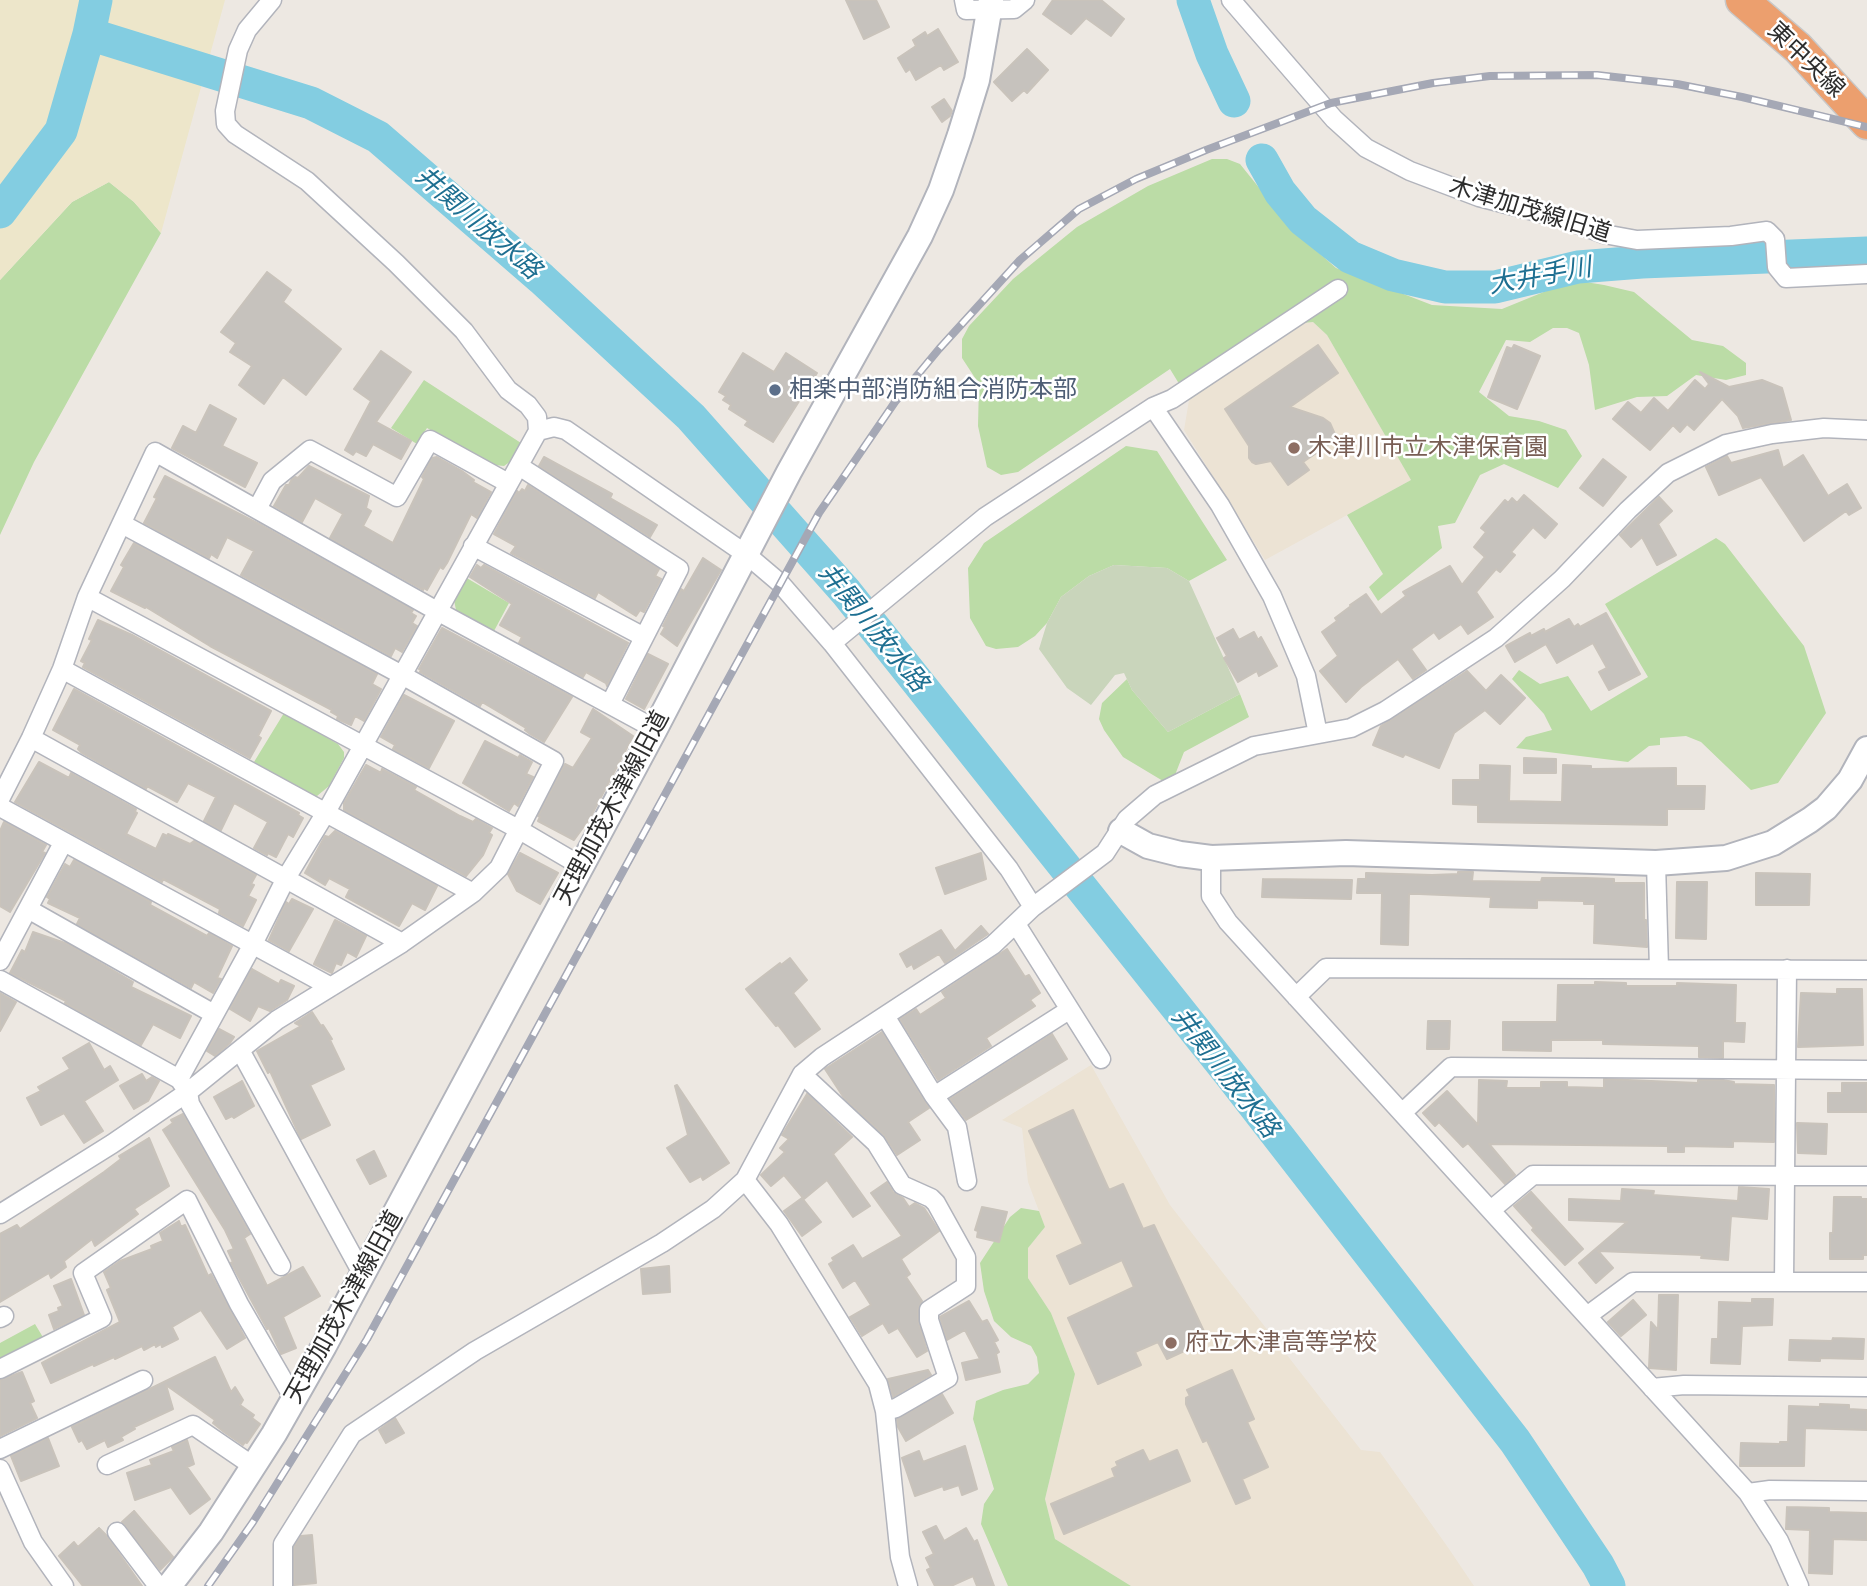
<!DOCTYPE html>
<html>
<head>
<meta charset="utf-8">
<style>
	body { margin:0 }
	canvas { display:block; background:#ede8e2 }
</style>
</head>
<body>
<canvas width="1867" height="1586"></canvas>
<script>
const ctx = document.querySelector('canvas').getContext('2d');
ctx.lineJoin = 'round';
function fillPath(path, color) {
  ctx.fillStyle = color;
  ctx.fill(path, 'evenodd');
}
function shape(rows) {
  const path = new Path2D();
  for (const r of rows) {
    path.moveTo(r[0], r[1]);
    for (let i = 2; i < r.length; i += 2) path.lineTo(r[i], r[i + 1]);
  }
  return path;
}
function stroke(path, color, width, dash) {
  ctx.strokeStyle = color;
  ctx.lineWidth = width;
  ctx.lineCap = dash ? 'butt' : 'round';
  ctx.setLineDash(dash || []);
  ctx.stroke(path);
}
function write(font, color, halo, rows, align = 'center') {
  ctx.font = font + ' Mulish,"Noto Sans JP",sans-serif';
  ctx.lineWidth = 5;
  ctx.setLineDash([]);
  ctx.textBaseline = 'middle';
  ctx.strokeStyle = halo;
  ctx.fillStyle = color;
  for (const [text, x, y, turn = 0] of rows) {
    ctx.save();
    ctx.translate(x, y);
    ctx.rotate((+turn || 0) * Math.PI / 180);
    ctx.textAlign = isNaN(turn) ? turn : align;
    if (halo) ctx.strokeText(text, 0, 0);
    ctx.fillText(text, 0, 0);
    ctx.restore();
  }
}
fillPath(shape([
	[1313,322,1327,335,1411,480,1265,560,1184,430,1189,400,1303,323],
	[1091,1065,1170,1205,1361,1450,1380,1452,1447,1546,1474,1586,1131,1586,1055,1539,1045,1499,1075,1374,1051,1313,1028,1278,1028,1248,1045,1227,1028,1182,1022,1128,1002,1120]
]), '#ece3d4');
fillPath(shape([
	[1212,159,1227,159,1240,164,1293,230,1336,268,1432,305,1502,309,1573,280,1604,285,1634,292,1692,340,1723,346,1746,363,1746,375,1726,380,1696,375,1667,396,1637,397,1595,410,1589,365,1579,333,1567,328,1553,328,1530,342,1506,340,1479,392,1509,416,1539,421,1566,430,1582,456,1558,488,1504,464,1480,475,1455,523,1438,526,1442,548,1378,601,1369,587,1383,574,1347,515,1411,480,1327,335,1313,322,1303,323,1189,400,1170,369,1018,472,1001,475,987,467,978,426,979,384,962,358,962,339,969,326,1013,279,1077,227,1148,186],
	[109,182,134,202,161,233,34,462,0,535,0,280,72,202],
	[424,380,521,443,511,461,504,466,494,465,427,428,417,444,391,428],
	[1126,446,1157,451,1227,560,1189,581,1167,568,1114,565,1089,576,1061,597,1047,623,1035,636,1018,647,996,649,986,646,970,618,968,568,984,543],
	[1716,538,1725,544,1804,646,1826,713,1778,783,1751,790,1701,742,1686,736,1660,738,1660,745,1649,746,1628,762,1516,748,1526,737,1552,730,1544,714,1512,679,1519,670,1540,684,1568,676,1591,711,1648,677,1605,604],
	[465,577,509,603,494,631,456,610,454,600],
	[1127,679,1132,690,1168,732,1240,694,1249,717,1184,752,1175,775,1163,781,1123,757,1104,730,1099,719,1102,703],
	[284,713,338,744,344,752,344,758,329,786,317,796,311,795,254,762],
	[1021,1208,1039,1211,1045,1227,1028,1248,1028,1278,1051,1313,1075,1374,1045,1499,1055,1539,1131,1586,1008,1586,981,1524,984,1504,994,1489,973,1419,976,1401,1003,1390,1028,1384,1039,1373,1037,1357,1031,1346,1011,1337,994,1321,984,1291,980,1263,1010,1217],
	[35,1324,44,1339,0,1361,0,1343]
]), '#bbdca6');
fillPath(shape([
	[0,0,225,0,161,233,134,202,109,182,72,202,0,280]
]), '#ede6ca');
fillPath(shape([
	[1114,565,1167,568,1189,581,1240,694,1168,732,1132,690,1124,673,1115,675,1091,705,1067,688,1039,649,1047,623,1061,597,1089,576]
]), '#c9d5bb');
stroke(shape([
	[1193,0,1212,54,1234,101],
	[89,34,96,0],
	[1262,160,1280,192,1303,220,1350,257,1393,275,1445,287,1495,287,1578,267,1642,262,1867,253],
	[0,212,61,131,89,34,311,103,378,137,542,279,691,417,846,592,1229,1073,1515,1441,1598,1565,1609,1586]
]), '#83cde1', 33);
const building = shape([
	[846,0,876,0,889,27,864,39,846,0],
	[1053,0,1101,0,1124,19,1111,36,1086,18,1071,34,1043,14,1053,0],
	[938,29,958,62,944,70,941,65,916,80,910,69,906,72,898,58,916,46,913,40,925,32,927,36,938,29],
	[1027,49,1048,70,1027,93,1024,90,1012,101,994,82,1027,49],
	[944,99,952,111,950,116,942,122,932,107,944,99],
	[267,272,291,290,283,302,341,349,306,395,283,377,264,404,239,385,252,366,230,352,236,343,221,332,267,272],
	[1318,345,1338,373,1290,407,1323,418,1330,423,1337,439,1303,462,1309,470,1288,485,1271,461,1256,464,1252,462,1249,458,1249,446,1225,409,1318,345],
	[1514,345,1540,356,1517,409,1488,397,1507,347,1512,349,1514,345],
	[381,351,411,372,376,422,411,441,401,459,373,444,366,456,356,451,353,455,345,450,371,401,354,389,381,351],
	[743,353,774,372,786,353,817,373,773,442,745,425,748,421,729,409,731,405,723,400,726,396,719,392,743,353],
	[1700,372,1729,387,1762,380,1782,388,1791,420,1743,428,1738,416,1722,399,1694,430,1687,424,1680,432,1673,425,1650,450,1613,419,1628,402,1641,413,1654,398,1668,411,1695,380,1705,389,1709,384,1700,372],
	[210,405,236,419,222,446,257,463,245,487,172,448,183,426,196,433,210,405],
	[1778,450,1783,468,1803,455,1828,496,1847,484,1861,508,1849,515,1846,511,1804,541,1761,477,1719,495,1706,467,1727,456,1731,463,1778,450],
	[437,457,462,471,474,480,473,482,491,492,477,518,471,514,447,563,443,569,440,567,427,590,424,588,423,590,330,538,343,514,315,498,302,522,274,506,286,485,289,485,292,479,295,477,298,478,309,466,369,496,366,508,371,511,363,526,393,543,424,479,422,477,432,458,437,457],
	[544,457,612,494,610,498,657,525,650,537,539,466,544,457],
	[1603,459,1626,477,1603,506,1580,488,1603,459],
	[165,476,263,526,413,610,411,613,416,616,412,623,417,626,402,652,395,648,391,656,241,575,254,551,227,537,217,558,211,554,209,558,144,523,157,498,154,497,165,476],
	[528,485,659,569,655,576,661,579,644,612,640,610,636,616,598,592,595,598,511,553,516,546,494,534,517,491,519,493,522,489,525,491,528,485],
	[1524,495,1557,524,1545,538,1533,527,1511,552,1515,555,1500,572,1496,569,1476,592,1493,617,1468,634,1461,624,1439,639,1434,632,1411,649,1426,670,1413,679,1398,659,1361,687,1346,702,1320,671,1338,656,1322,632,1337,621,1335,618,1351,606,1350,605,1366,594,1381,615,1406,596,1403,592,1450,566,1462,585,1485,557,1474,547,1486,532,1481,528,1505,500,1508,503,1512,498,1517,503,1524,495],
	[1659,497,1672,511,1658,524,1676,555,1657,565,1642,537,1631,547,1620,535,1659,497],
	[134,543,377,674,372,684,381,689,364,721,355,716,351,725,342,721,337,719,338,716,331,712,332,710,210,646,146,607,145,608,111,591,124,567,121,565,134,543],
	[703,558,721,570,677,646,661,634,665,627,663,626,681,589,684,591,703,558],
	[477,565,481,568,484,565,628,643,607,686,606,683,586,672,583,677,519,643,522,637,500,625,512,604,470,577,477,565],
	[1606,613,1640,674,1609,690,1599,672,1607,668,1593,643,1557,663,1546,644,1515,662,1506,646,1530,633,1531,636,1544,629,1545,632,1569,619,1574,627,1578,624,1580,627,1606,613],
	[98,620,132,635,271,711,258,736,261,738,250,758,83,667,85,663,81,661,92,640,89,639,98,620],
	[442,628,572,697,544,742,530,734,525,730,526,728,482,702,480,706,420,672,421,670,419,669,442,628],
	[1233,629,1239,640,1254,632,1258,640,1261,637,1277,666,1259,676,1257,671,1238,682,1224,658,1227,656,1217,638,1233,629],
	[648,654,668,664,644,709,626,699,648,654],
	[1467,671,1486,691,1501,675,1525,698,1500,724,1485,710,1454,733,1439,768,1405,754,1403,757,1373,745,1381,726,1467,671],
	[74,689,299,813,298,815,303,818,293,837,288,834,276,857,268,853,267,855,254,848,268,822,234,803,221,830,204,821,216,797,188,783,177,802,147,786,146,789,82,753,78,749,80,745,53,730,74,689],
	[404,695,454,721,429,768,393,749,395,745,381,737,404,695],
	[593,709,633,736,590,818,574,840,538,821,540,817,538,816,565,764,573,768,592,738,581,732,593,709],
	[485,741,518,758,520,755,532,762,526,774,533,777,518,806,514,803,509,811,463,783,485,741],
	[1524,758,1556,759,1556,773,1524,773,1524,758],
	[39,762,69,778,71,773,136,809,135,812,137,813,126,834,156,849,163,834,167,836,168,834,190,844,194,841,256,875,251,884,254,885,248,896,256,900,243,926,219,913,220,909,163,879,162,882,15,802,39,762],
	[366,765,381,773,382,769,416,787,414,790,460,816,473,822,476,819,492,828,489,833,492,835,483,855,466,876,344,810,344,803,366,765],
	[1480,765,1510,766,1509,801,1562,802,1563,765,1591,766,1591,769,1676,768,1676,786,1705,786,1704,809,1667,809,1667,825,1478,822,1478,805,1453,804,1453,780,1480,780,1480,765],
	[4,822,46,845,42,852,45,853,10,912,0,906,0,831,4,822],
	[335,831,437,886,425,910,412,903,399,926,346,897,350,889,329,878,325,885,305,873,325,836,329,837,335,831],
	[520,853,558,873,540,904,517,891,508,874,520,853],
	[981,853,986,879,945,894,936,868,981,853],
	[74,860,151,902,150,905,207,936,209,933,232,946,217,978,221,979,213,993,194,982,191,988,77,924,80,918,48,903,50,899,47,897,65,864,70,867,74,860],
	[1458,872,1473,872,1472,881,1541,882,1542,878,1585,878,1614,879,1614,883,1644,883,1644,920,1646,920,1647,947,1594,943,1595,904,1584,904,1584,901,1537,900,1537,908,1490,907,1491,897,1419,894,1409,894,1408,945,1381,944,1382,893,1357,893,1358,879,1366,879,1366,873,1432,875,1458,874,1458,872],
	[1756,873,1810,874,1809,905,1756,905,1756,873],
	[1263,879,1352,880,1351,899,1262,897,1263,879],
	[1677,882,1707,882,1706,939,1676,938,1677,882],
	[292,899,313,909,289,951,269,940,286,902,289,904,292,899],
	[335,920,366,936,356,957,347,952,341,965,336,963,332,973,314,964,335,920],
	[981,926,988,934,945,963,939,954,914,969,912,964,907,967,900,954,941,930,955,951,981,926],
	[33,932,68,944,133,982,131,987,191,1016,180,1038,153,1024,141,1045,65,1003,66,1001,10,973,22,950,25,952,33,932],
	[1007,949,1025,977,1029,975,1040,993,1030,1000,1035,1006,986,1038,991,1046,938,1080,900,1019,916,1009,920,1015,946,998,942,992,1007,949],
	[790,958,807,980,793,993,820,1029,795,1047,778,1025,776,1026,746,989,780,963,781,965,790,958],
	[252,969,279,984,281,980,294,986,287,1000,270,1011,258,1006,250,1021,230,1009,252,969],
	[1595,982,1626,983,1626,986,1677,986,1677,983,1736,985,1735,1023,1745,1023,1744,1042,1723,1041,1723,1058,1699,1057,1699,1046,1603,1044,1603,1040,1551,1040,1551,1051,1503,1050,1503,1022,1557,1022,1558,985,1595,985,1595,982],
	[1837,989,1862,989,1863,1045,1798,1047,1801,993,1837,994,1837,989],
	[0,993,16,1002,0,1031,0,993],
	[312,1012,321,1026,323,1025,332,1039,330,1040,344,1069,310,1085,330,1125,301,1139,270,1071,268,1073,257,1051,301,1026,295,1023,312,1012],
	[1428,1021,1450,1021,1449,1049,1427,1049,1428,1021],
	[219,1029,234,1037,230,1043,215,1056,207,1051,219,1029],
	[882,1032,929,1108,908,1122,920,1140,897,1155,884,1135,844,1098,825,1069,882,1032],
	[1052,1034,1067,1059,966,1120,950,1099,1052,1034],
	[89,1043,104,1070,110,1066,118,1080,84,1101,103,1131,84,1143,64,1113,41,1125,27,1098,41,1091,38,1087,70,1069,63,1058,89,1043],
	[142,1074,146,1081,152,1077,159,1081,148,1101,134,1109,120,1086,142,1074],
	[1604,1079,1698,1083,1698,1080,1723,1080,1734,1082,1734,1084,1774,1085,1774,1142,1733,1141,1733,1147,1684,1146,1684,1152,1668,1152,1668,1146,1489,1144,1515,1175,1505,1184,1468,1143,1463,1147,1439,1122,1435,1126,1423,1113,1447,1091,1478,1125,1479,1080,1507,1081,1506,1088,1541,1088,1541,1082,1567,1082,1567,1087,1604,1088,1604,1079],
	[242,1081,254,1106,234,1118,232,1116,226,1119,214,1097,242,1081],
	[1842,1083,1867,1083,1867,1112,1828,1112,1828,1093,1842,1093,1842,1083],
	[677,1085,729,1163,703,1180,701,1176,690,1182,667,1148,688,1135,675,1086,677,1085],
	[807,1094,852,1137,833,1154,870,1206,853,1217,827,1180,804,1199,784,1175,771,1186,761,1175,785,1152,780,1148,789,1139,782,1135,807,1094],
	[1073,1110,1109,1190,1123,1184,1143,1229,1154,1225,1208,1340,1167,1359,1158,1342,1135,1352,1141,1365,1098,1384,1068,1318,1134,1287,1122,1260,1070,1284,1057,1256,1083,1244,1029,1131,1073,1110],
	[183,1114,250,1234,244,1238,267,1286,303,1267,320,1296,283,1317,296,1348,281,1354,269,1328,267,1329,231,1263,233,1262,228,1251,234,1249,225,1230,163,1130,173,1123,171,1120,183,1114],
	[1797,1123,1827,1124,1826,1154,1798,1153,1797,1123],
	[149,1138,169,1186,134,1209,138,1214,95,1246,92,1239,64,1261,66,1267,51,1278,49,1273,0,1302,0,1234,17,1225,20,1229,104,1172,121,1159,119,1156,149,1138],
	[374,1151,386,1176,370,1184,357,1160,374,1151],
	[887,1182,893,1192,903,1198,909,1207,915,1203,924,1208,939,1231,901,1259,910,1274,906,1277,922,1301,918,1309,918,1320,927,1351,917,1357,898,1328,889,1333,883,1323,862,1336,850,1317,871,1305,855,1280,843,1288,829,1264,834,1261,832,1258,853,1245,862,1259,902,1236,871,1193,887,1182],
	[1739,1187,1769,1189,1767,1219,1731,1216,1728,1260,1701,1258,1702,1255,1598,1251,1613,1268,1596,1283,1579,1263,1627,1222,1569,1220,1569,1199,1621,1201,1622,1189,1654,1191,1653,1195,1738,1201,1739,1187],
	[1531,1192,1583,1249,1565,1265,1532,1230,1534,1228,1514,1206,1531,1192],
	[1834,1197,1861,1197,1861,1199,1867,1199,1867,1255,1863,1255,1863,1259,1830,1259,1830,1233,1833,1233,1834,1197],
	[802,1198,821,1222,802,1236,784,1211,802,1198],
	[982,1207,1007,1212,999,1242,977,1237,978,1231,975,1230,982,1207],
	[179,1221,181,1227,185,1225,208,1276,211,1274,245,1338,227,1349,201,1310,172,1327,178,1339,162,1347,161,1344,156,1347,155,1344,144,1350,142,1346,115,1359,114,1357,94,1366,93,1364,51,1383,42,1363,120,1322,107,1290,111,1288,104,1272,120,1261,152,1249,151,1246,163,1241,160,1233,179,1221],
	[669,1266,670,1292,643,1294,641,1269,669,1266],
	[71,1279,84,1315,54,1329,49,1315,59,1311,58,1308,63,1306,54,1286,71,1279],
	[1659,1295,1678,1295,1676,1370,1649,1368,1651,1322,1658,1330,1659,1295],
	[1752,1299,1773,1299,1772,1325,1742,1326,1740,1364,1711,1363,1712,1339,1718,1339,1719,1302,1752,1303,1752,1299],
	[1633,1300,1646,1315,1621,1336,1608,1322,1633,1300],
	[969,1301,982,1322,987,1320,998,1340,994,1342,999,1352,996,1354,1000,1372,966,1380,962,1363,980,1359,965,1330,947,1340,940,1317,969,1301],
	[1833,1338,1864,1339,1863,1359,1820,1358,1820,1361,1789,1360,1790,1340,1832,1341,1833,1338],
	[215,1357,231,1392,235,1387,243,1400,240,1405,254,1415,252,1418,260,1424,247,1443,245,1442,243,1445,224,1432,213,1423,215,1420,166,1385,173,1409,134,1427,135,1429,121,1437,123,1440,108,1447,105,1440,87,1449,82,1440,79,1442,72,1427,215,1357],
	[928,1370,931,1375,893,1397,888,1379,928,1370],
	[1232,1370,1254,1419,1247,1422,1268,1467,1242,1479,1250,1498,1236,1504,1207,1440,1203,1442,1186,1404,1186,1398,1190,1396,1187,1390,1232,1370],
	[22,1372,34,1401,30,1403,37,1418,0,1436,0,1380,22,1372],
	[942,1394,953,1413,906,1441,898,1427,897,1419,942,1394],
	[1820,1404,1849,1405,1849,1409,1867,1410,1867,1430,1805,1428,1804,1466,1740,1466,1741,1443,1780,1444,1780,1442,1788,1442,1789,1406,1820,1407,1820,1404],
	[395,1418,404,1433,386,1443,379,1430,395,1418],
	[48,1438,59,1466,21,1481,11,1456,48,1438],
	[187,1440,194,1464,187,1467,210,1499,190,1514,171,1487,135,1500,127,1473,152,1465,150,1460,174,1451,172,1447,187,1440],
	[965,1446,977,1489,962,1495,959,1485,944,1490,943,1486,915,1496,902,1458,919,1451,923,1462,965,1446],
	[1143,1450,1149,1462,1177,1450,1190,1481,1064,1534,1051,1504,1115,1477,1112,1469,1118,1466,1116,1462,1143,1450],
	[1787,1507,1829,1508,1829,1512,1867,1513,1867,1540,1833,1539,1832,1574,1809,1573,1810,1530,1786,1529,1787,1507],
	[134,1511,173,1557,160,1570,122,1522,134,1511],
	[936,1526,944,1541,966,1528,974,1542,977,1540,994,1586,977,1586,973,1576,951,1586,935,1586,927,1570,931,1568,926,1558,934,1554,923,1532,936,1526],
	[99,1528,106,1535,142,1586,83,1586,59,1556,74,1542,78,1547,99,1528],
	[312,1535,316,1583,294,1585,294,1547,301,1536,312,1535]
]);
fillPath(building, '#c6c2bd');
stroke(building, '#c9c3bb', 2);
const street = shape([
	[964,0,966,10,1014,9,1025,0],
	[1231,0,1334,119,1366,148,1410,171,1479,197,1561,218,1604,234,1637,240,1731,236,1767,231,1775,239,1777,267,1786,278,1867,274],
	[1153,407,1220,505,1272,596,1306,676,1318,734],
	[538,431,554,427,566,430,747,555,780,583,832,643,1009,869,1033,907],
	[519,466,679,569,610,704],
	[257,509,272,481,310,450,397,497,430,440,508,483],
	[473,546,644,637],
	[87,597,518,829,581,866],
	[832,643,985,517,1153,407,1172,399,1338,289],
	[62,669,473,893],
	[31,738,402,943],
	[0,799,31,738,62,669,87,597,155,452,437,611,655,729],
	[0,807,331,987],
	[1211,858,1211,896,1228,922,1748,1493,1779,1541,1799,1586],
	[1656,863,1659,969],
	[28,909,214,1014],
	[1016,924,1101,1059],
	[0,961,63,843],
	[0,980,179,1079,188,1092,190,1104,281,1266],
	[1296,997,1326,968,1867,970],
	[885,1016,934,1096,1069,1010],
	[240,1050,363,1275],
	[802,1074,876,1143,902,1185,931,1198,936,1203,966,1257,966,1286,929,1310,929,1320,948,1378,896,1408,885,1411],
	[179,1079,253,944,286,878,325,814,538,431,537,417,528,405,508,390,464,331,396,263,307,181,235,134,226,124,225,111,238,50,247,30,272,0],
	[934,1096,957,1127,967,1181],
	[1402,1113,1451,1067,1867,1070],
	[1491,1210,1533,1175,1867,1176],
	[0,1214,112,1144,188,1092,277,1020,402,943,473,893,499,868,554,761,402,675,122,524],
	[1784,1281,1787,969],
	[1587,1316,1633,1282,1867,1282],
	[0,1318,4,1316],
	[0,1369,102,1318,83,1273,187,1200,239,1304,294,1399],
	[1652,1388,1684,1385,1867,1387],
	[0,1449,143,1380],
	[107,1465,193,1425,253,1466],
	[0,1469,33,1542,64,1586],
	[1748,1493,1770,1490,1867,1491],
	[117,1532,158,1586],
	[283,1586,283,1544,352,1434,475,1351,662,1243,713,1209,745,1180],
	[908,1586,900,1557,885,1411,878,1384,779,1224,745,1180,802,1074,822,1057,993,945,1033,907,1105,853,1127,819,1155,795,1254,746,1351,728,1385,711,1496,638,1562,579,1628,510,1668,473,1726,444,1772,434,1824,428,1867,430]
]);
const secondary = shape([
	[1121,831,1148,846,1180,854,1211,858,1346,853,1656,863,1726,858,1773,843,1810,820,1826,808,1850,780,1867,749],
	[169,1586,211,1532,274,1434,324,1346,655,729,789,472,920,236,941,190,960,135,977,80,991,0]
]);
const highway = shape([
	[1742,0,1798,48,1867,123]
]);
stroke(street, '#b2b4bc', 21);
stroke(secondary, '#b2b4bc', 28);
stroke(highway, '#c8c8c8', 35);
stroke(street, '#fff', 18);
stroke(secondary, '#fff', 24);
stroke(highway, '#ec9f6e', 32);
const rail = shape([
	[208,1586,253,1522,367,1339,819,513,895,402,939,349,1020,260,1079,209,1136,179,1206,150,1331,103,1433,83,1490,76,1597,75,1677,84,1742,97,1867,127]
]);
stroke(rail, '#a5a8b5', 8);
stroke(rail, '#fff', 5, [16]);
for (const [x, y, r, color] of [
	[775,390,7,"#5c6f8a"],
	[1294,448,7,"#8d6e63"],
	[1171,1343,7,"#8d6e63"]
]) {
  const dot = new Path2D();
  dot.arc(x, y, r, 0, 2 * Math.PI);
  ctx.fillStyle = color;
  ctx.fill(dot);
  stroke(dot, '#fff', 2.5);
}
write('24px', '#2d2d2d', '#fff', [
	["東中央線",1806,60,44],
	["木津加茂線旧道",1530,210,17],
	["天理加茂木津線旧道",612,808,-62],
	["天理加茂木津線旧道",344,1307,-61]
]);
write('24px', '#4e5e75', '#fff', [
	["相楽中部消防組合消防本部",789,390]
], 'left');
write('24px', '#785e54', '#fff', [
	["木津川市立木津保育園",1308,448],
	["府立木津高等学校",1185,1343]
], 'left');
write('italic 26px', '#1e6f91', '#fff', [
	["井関川放水路",478,223,41],
	["大井手川",1540,276,-10],
	["井関川放水路",873,628,51],
	["井関川放水路",1225,1073,52]
]);
</script>
</body>
</html>
